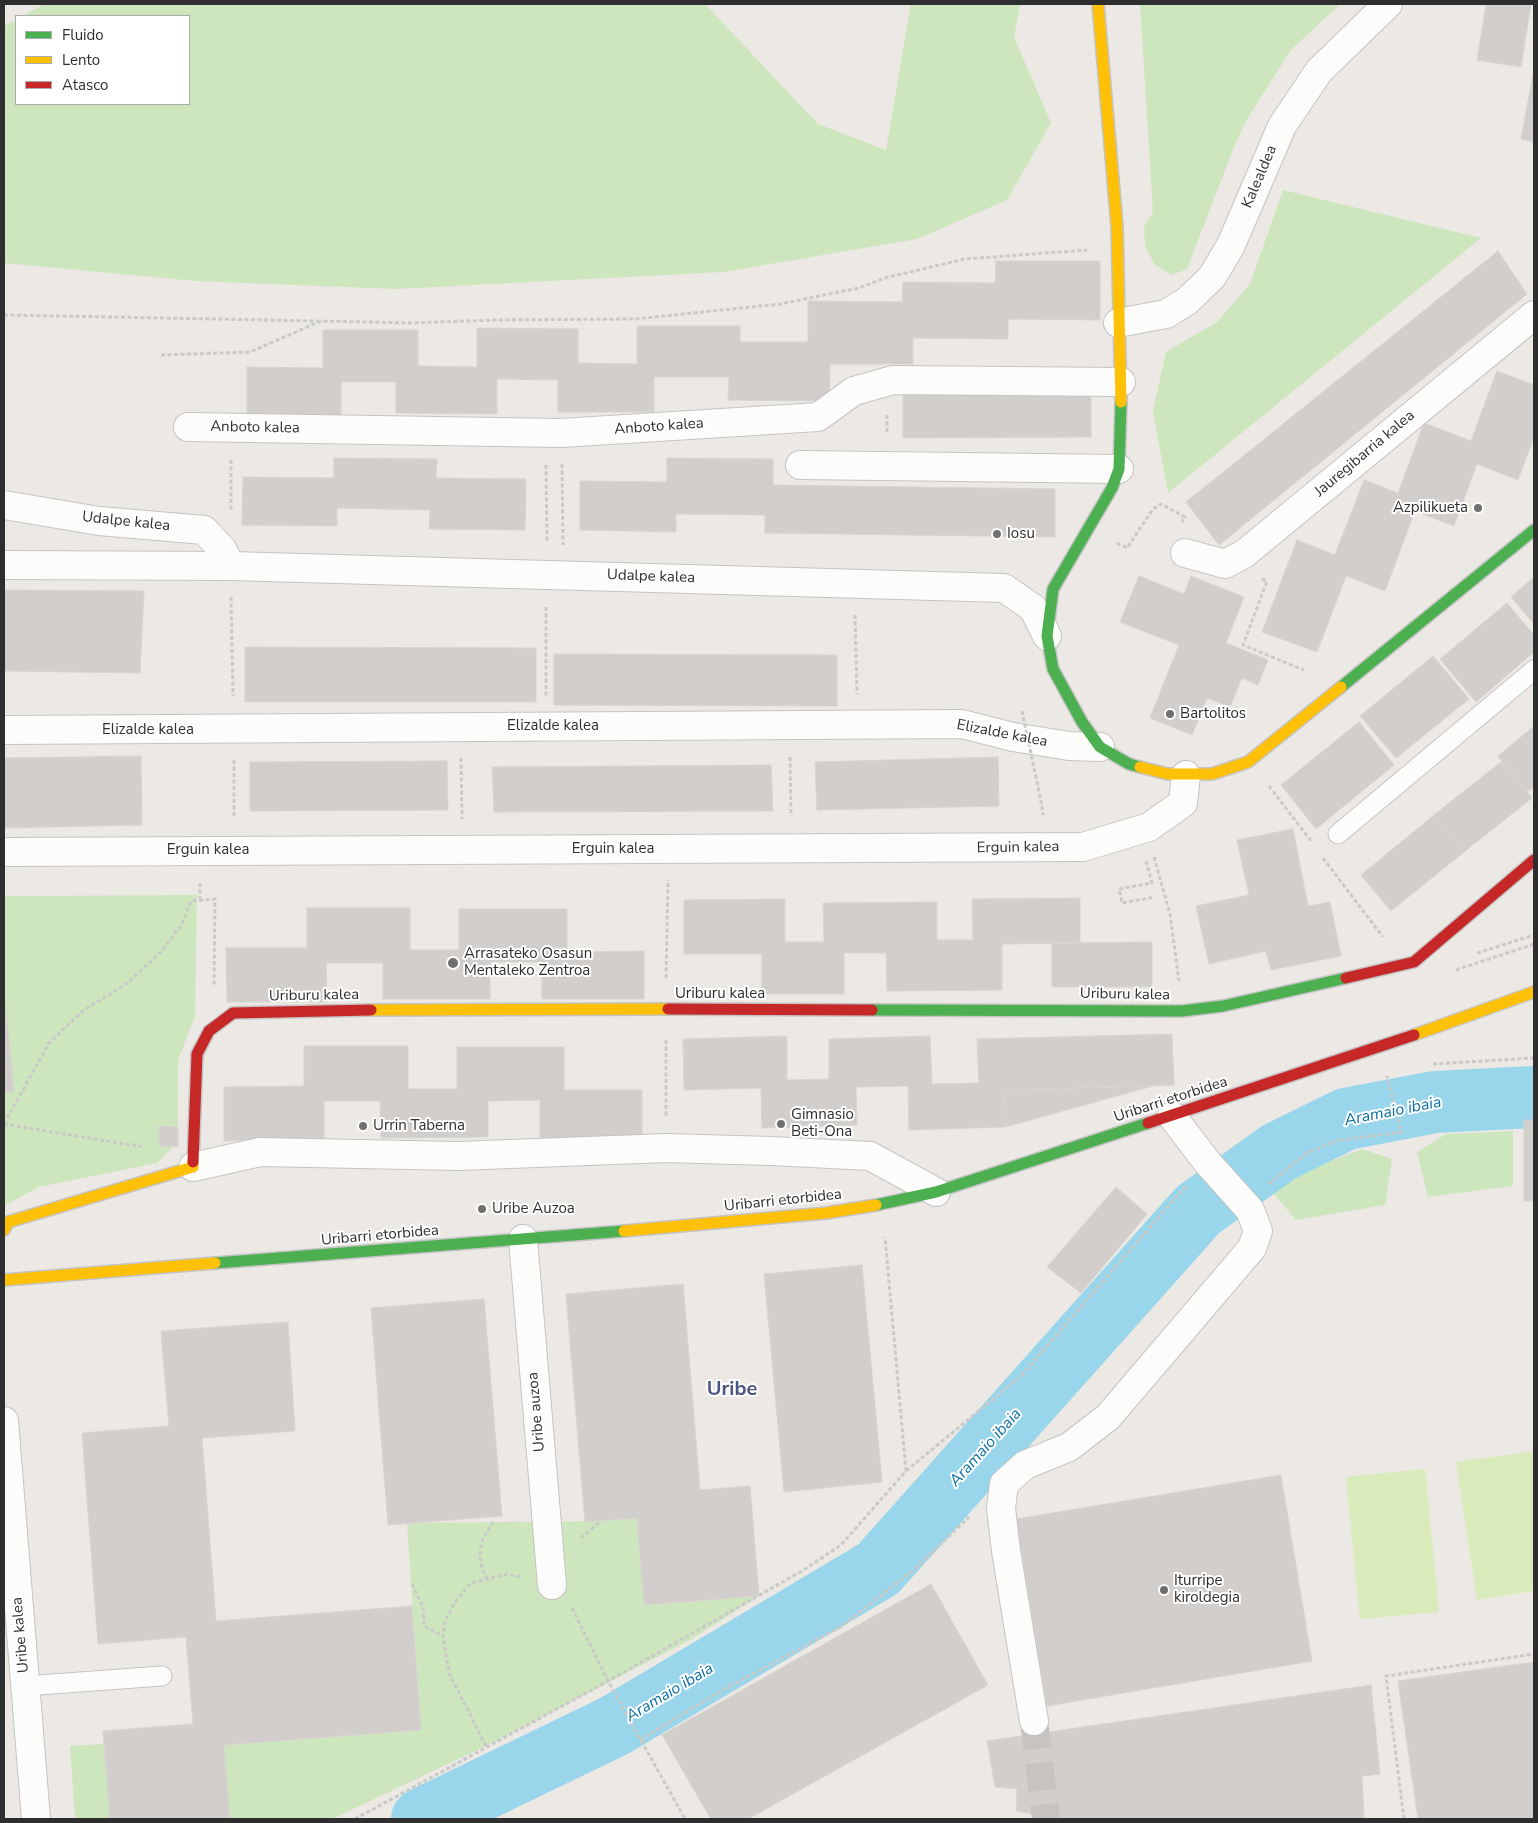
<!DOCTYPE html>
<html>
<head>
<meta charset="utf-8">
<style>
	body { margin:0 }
	#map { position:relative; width:1538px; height:1823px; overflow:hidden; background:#ece8e4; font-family:"Nunito Sans",sans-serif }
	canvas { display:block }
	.frame { position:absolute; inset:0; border:5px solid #2e2e2e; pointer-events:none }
	.legend { position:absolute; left:15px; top:15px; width:175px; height:90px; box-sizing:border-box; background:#fff; border:1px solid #ababab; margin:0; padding:6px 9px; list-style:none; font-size:15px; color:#2e2e2e }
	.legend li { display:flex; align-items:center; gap:10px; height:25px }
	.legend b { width:25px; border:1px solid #ababab }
</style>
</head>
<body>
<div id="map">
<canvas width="1538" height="1823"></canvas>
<div class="frame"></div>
<ul class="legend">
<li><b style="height:6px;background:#4caf50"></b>Fluido</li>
<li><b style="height:6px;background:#ffc107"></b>Lento</li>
<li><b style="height:6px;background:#c62828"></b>Atasco</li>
</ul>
</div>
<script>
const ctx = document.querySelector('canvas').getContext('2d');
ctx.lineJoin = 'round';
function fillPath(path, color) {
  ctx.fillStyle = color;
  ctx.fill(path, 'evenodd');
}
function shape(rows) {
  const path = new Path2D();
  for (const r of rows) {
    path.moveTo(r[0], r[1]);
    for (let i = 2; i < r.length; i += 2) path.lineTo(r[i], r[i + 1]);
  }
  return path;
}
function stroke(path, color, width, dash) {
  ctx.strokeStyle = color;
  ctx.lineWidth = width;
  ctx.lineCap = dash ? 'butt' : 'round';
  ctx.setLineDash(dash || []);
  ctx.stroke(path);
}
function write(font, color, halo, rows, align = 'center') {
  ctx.font = font + ' "Nunito Sans",sans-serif';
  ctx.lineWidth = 4;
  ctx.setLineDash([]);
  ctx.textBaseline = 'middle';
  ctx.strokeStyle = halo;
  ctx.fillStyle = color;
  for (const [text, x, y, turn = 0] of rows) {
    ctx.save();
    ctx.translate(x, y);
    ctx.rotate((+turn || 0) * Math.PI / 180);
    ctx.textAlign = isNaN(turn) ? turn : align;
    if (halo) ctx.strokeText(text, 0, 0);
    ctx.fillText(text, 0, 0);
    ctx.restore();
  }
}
fillPath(shape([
	[45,4,705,4,818,124,886,150,911,4,1020,4,1014,37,1051,123,1007,200,917,239,723,272,396,289,195,281,4,263,4,26,16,20,16,104,189,104,189,16,22,16],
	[1140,4,1340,4,1291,50,1247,119,1236,142,1187,269,1172,275,1154,264,1145,245,1144,227,1153,212],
	[1283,190,1481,238,1168,493,1153,411,1166,352,1217,322,1250,284],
	[197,895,195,1016,178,1060,178,1142,157,1163,39,1187,4,1206,4,1093,14,1092,4,990,4,896],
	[1513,1131,1513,1186,1428,1197,1417,1152,1446,1134],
	[1362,1149,1392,1159,1385,1205,1296,1220,1267,1186],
	[637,1518,644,1605,759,1596,692,1639,486,1746,332,1819,230,1819,224,1745,421,1730,407,1523,601,1521],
	[104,1744,110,1819,75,1819,70,1746]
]), '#cee6be');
fillPath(shape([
	[1534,1451,1534,1591,1477,1600,1456,1462],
	[1425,1469,1439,1612,1360,1619,1346,1477]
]), '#d9eabb');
stroke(shape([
	[422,1819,614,1726,878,1569,1198,1210,1279,1152,1346,1119,1435,1102,1534,1097]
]), '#99d6ec', 62);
const building = shape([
	[1486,4,1531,4,1521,67,1477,60,1486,4],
	[1534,69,1534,142,1521,139,1534,69],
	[1498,251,1527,294,1219,545,1186,502,1498,251],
	[996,261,1100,261,1100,320,1008,319,1008,339,913,338,913,364,830,364,829,401,728,400,729,377,654,377,654,412,558,412,558,380,497,379,497,414,396,413,396,382,341,382,341,416,247,415,247,367,323,368,323,330,418,330,418,366,477,367,477,328,578,329,578,363,637,364,637,326,740,326,740,342,808,342,808,301,902,302,903,282,995,283,996,261],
	[1497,371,1534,385,1534,437,1518,480,1477,464,1454,526,1415,511,1385,591,1346,576,1317,652,1262,632,1297,540,1335,555,1364,480,1398,493,1424,423,1471,441,1497,371],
	[903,389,1091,389,1091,437,903,438,903,389],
	[334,458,437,459,436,478,526,479,525,530,429,529,430,510,337,508,337,526,242,525,243,477,334,478,334,458],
	[667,458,773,459,773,485,1055,489,1055,537,765,533,765,515,676,514,676,532,580,530,580,481,667,482,667,458],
	[1139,576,1184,594,1191,576,1244,597,1226,643,1268,660,1258,685,1242,678,1230,707,1207,698,1192,735,1150,718,1179,645,1120,622,1139,576],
	[1534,577,1534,624,1511,597,1534,577],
	[4,590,144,591,140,673,4,671,4,590],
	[1507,603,1534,635,1534,652,1476,702,1440,659,1507,603],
	[245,647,536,648,536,702,245,702,245,647],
	[554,654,837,655,837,706,554,705,554,654],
	[1433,656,1469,699,1396,758,1360,716,1433,656],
	[1359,722,1394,765,1316,829,1281,785,1359,722],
	[1534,726,1534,787,1527,792,1498,756,1534,726],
	[141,756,142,825,4,828,4,758,141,756],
	[998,757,999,806,817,810,815,762,998,757],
	[447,761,448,810,250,811,250,762,447,761],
	[1502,761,1532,798,1464,852,1434,815,1502,761],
	[771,765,773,811,494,812,492,767,771,765],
	[1434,815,1464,852,1391,911,1361,875,1434,815],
	[1293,829,1308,906,1330,902,1341,956,1271,970,1266,951,1209,964,1196,906,1249,895,1237,840,1293,829],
	[1080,898,1080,943,1002,944,1002,990,887,991,886,953,844,953,844,994,762,994,762,954,684,954,684,900,785,899,785,942,824,942,823,903,937,902,937,940,973,940,972,899,1080,898],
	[307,908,410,908,410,950,459,950,459,909,567,909,567,952,644,951,644,999,542,999,542,962,490,962,490,999,383,999,383,963,326,963,327,1002,227,1002,226,948,307,948,307,908],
	[1152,942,1152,987,1052,987,1052,943,1152,942],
	[4,990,14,1092,4,1093,4,990],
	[1172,1034,1174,1085,1004,1090,1005,1127,909,1130,908,1086,856,1087,857,1125,762,1128,761,1088,684,1090,683,1039,787,1036,787,1080,829,1079,829,1039,930,1036,932,1084,979,1083,977,1039,1172,1034],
	[304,1046,408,1046,408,1089,457,1089,457,1047,564,1047,564,1090,642,1090,642,1137,540,1138,540,1100,488,1101,488,1137,381,1138,380,1101,324,1101,324,1140,224,1141,224,1087,304,1086,304,1046],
	[1153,1086,1005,1127,1004,1090,1153,1086],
	[1524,1120,1534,1120,1534,1201,1524,1201,1524,1120],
	[159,1126,178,1127,178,1147,159,1146,159,1126],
	[1116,1187,1147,1214,1081,1293,1047,1267,1116,1187],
	[862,1265,882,1482,784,1492,764,1274,862,1265],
	[683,1284,700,1490,750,1486,759,1596,644,1605,637,1518,585,1522,566,1294,683,1284],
	[484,1299,502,1516,388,1525,371,1308,484,1299],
	[288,1322,295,1431,202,1438,216,1621,412,1606,421,1730,224,1745,230,1819,110,1819,103,1731,193,1724,186,1637,98,1644,82,1433,169,1426,161,1331,288,1322],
	[1281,1475,1312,1661,1047,1706,1016,1519,1281,1475],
	[931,1584,988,1685,748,1819,711,1819,662,1735,931,1584],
	[1534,1662,1534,1819,1418,1819,1398,1681,1534,1662],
	[1371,1685,1380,1774,1362,1776,1364,1819,1063,1819,1016,1811,1017,1789,995,1787,987,1741,1371,1685]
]);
fillPath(building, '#d1cecb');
stroke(building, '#d7d4d0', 1);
stroke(shape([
	[1034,1721,1046,1819]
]), '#c6c3c0', 28, [28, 14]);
const lane = shape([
	[1338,834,1534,670],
	[25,1686,162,1676]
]);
const street = shape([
	[1118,323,1166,314,1187,301,1212,277,1231,245,1282,126,1319,71,1388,4],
	[188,427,561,433,818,417,854,391,893,380,1121,382],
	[800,465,1119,469],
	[4,505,99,521,204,530,222,549,231,566],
	[1185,553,1225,564,1244,554,1534,315],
	[4,565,231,566,1004,588,1033,608,1047,636],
	[4,730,962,724,1013,737,1069,746,1100,747],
	[4,852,1083,847,1149,827,1183,803,1186,775],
	[193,1167,260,1152,458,1156,666,1148,771,1151,870,1156,936,1192],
	[523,1239,552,1585],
	[4,1421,36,1819],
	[1034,1721,1006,1551,1001,1508,1004,1484,1025,1465,1069,1447,1108,1417,1252,1248,1258,1231,1250,1210,1207,1162,1172,1116]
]);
const fast = shape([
	[1121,402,1119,469,1112,488,1053,589,1047,636,1053,669,1082,722,1100,747,1129,764,1140,767],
	[1341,687,1534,530],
	[872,1010,1182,1011,1223,1006,1346,978],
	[876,1205,936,1192,1148,1123],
	[215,1263,624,1231]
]);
const slow = shape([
	[1098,4,1117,226,1121,402],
	[1140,767,1168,774,1212,774,1248,762,1341,687],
	[371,1010,668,1009],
	[1414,1035,1534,992],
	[4,1230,8,1222,193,1167,193,1162],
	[624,1231,826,1213,876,1205],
	[4,1280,215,1263]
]);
const jam = shape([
	[1346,978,1414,962,1534,860],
	[668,1009,872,1010],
	[1148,1123,1414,1035],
	[193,1162,197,1054,209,1031,233,1013,371,1010]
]);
stroke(lane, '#c5c4c5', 21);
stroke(street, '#c5c4c5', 30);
stroke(fast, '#c5c4c5', 14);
stroke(slow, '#c5c4c5', 14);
stroke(jam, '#c5c4c5', 14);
stroke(shape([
	[4,315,318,321],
	[161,355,250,352,321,321,412,323,494,320,635,319,780,304,859,288,885,278,965,259,1087,250],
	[887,415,887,434],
	[231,460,231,511],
	[562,464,563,545],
	[546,465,547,543],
	[1117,543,1127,548,1153,509,1161,504,1185,517,1182,522],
	[1262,579,1267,581,1243,645,1304,670],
	[231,597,233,696],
	[546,607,546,696],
	[855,615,857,694],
	[790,757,791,816],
	[461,758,462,819],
	[234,760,234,818],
	[1269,786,1311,841],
	[1042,806,1043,815],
	[1154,857,1170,914,1179,981],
	[1323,858,1383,937],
	[1146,861,1152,883,1119,889,1122,903,1155,897],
	[200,900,200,882],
	[1477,953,1534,935],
	[1456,970,1534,944],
	[666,978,668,880],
	[666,1040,666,1116],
	[1433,1064,1534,1058],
	[4,1124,49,1043,84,1010,125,985,162,951,182,924,191,901,215,899,214,986],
	[4,1124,144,1147],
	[1269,1184,1307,1153,1335,1141,1401,1132,1387,1076],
	[906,1471,1021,1376,1186,1186],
	[581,1538,601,1521],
	[488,1579,482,1569,480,1554,482,1541,493,1522],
	[412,1584,423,1607,424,1626,443,1636],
	[572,1608,608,1681,685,1819],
	[640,1740,721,1691,842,1626,916,1568,969,1517],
	[486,1746,449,1673,443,1636,445,1621,455,1602,471,1583,507,1574,520,1577],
	[355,1819,608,1681,802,1571,841,1545,906,1471,885,1237],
	[1404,1819,1386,1676,1534,1654]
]), '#c9c9c8', 3, [4, 2.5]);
stroke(lane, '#fcfcfb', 19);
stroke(street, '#fcfcfb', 28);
stroke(fast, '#4caf50', 11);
stroke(slow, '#ffc107', 11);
stroke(jam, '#c62828', 11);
stroke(shape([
	[1022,711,1042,806]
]), '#c9c9c8', 3, [4, 2.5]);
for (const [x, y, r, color] of [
	[1478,508,5,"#706f6e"],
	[997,534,5,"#706f6e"],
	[1170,714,5,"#706f6e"],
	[453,963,6,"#706f6e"],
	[781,1124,5,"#706f6e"],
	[363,1126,5,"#706f6e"],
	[482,1209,5,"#706f6e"],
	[1164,1590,5,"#706f6e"]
]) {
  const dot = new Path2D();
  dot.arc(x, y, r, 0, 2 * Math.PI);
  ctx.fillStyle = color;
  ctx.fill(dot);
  stroke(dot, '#fff', 2);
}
write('15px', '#2e2e2e', '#fff', [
	["Kalealdea",1260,177,-67],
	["Anboto kalea",659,427,-4],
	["Anboto kalea",255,428,1],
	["Jauregibarria kalea",1365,454,-40],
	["Udalpe kalea",126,522,6],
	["Udalpe kalea",651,577,2],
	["Elizalde kalea",553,726],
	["Elizalde kalea",148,730],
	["Elizalde kalea",1002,734,11],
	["Erguin kalea",1018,848,-1],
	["Erguin kalea",613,849],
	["Erguin kalea",208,850],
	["Uriburu kalea",720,994],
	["Uriburu kalea",1125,995,1],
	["Uriburu kalea",314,996,-1],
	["Uribarri etorbidea",1171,1100,-18],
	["Uribarri etorbidea",783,1201,-6],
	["Uribarri etorbidea",380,1236,-5],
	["Uribe auzoa",537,1412,-95],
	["Uribe kalea",21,1635,-95]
]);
write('15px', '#2e2e2e', '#fff', [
	["Azpilikueta",1468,508,"right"],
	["Iosu",1007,534],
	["Bartolitos",1180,714],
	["Arrasateko Osasun",464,954],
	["Mentaleko Zentroa",464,971],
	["Gimnasio",791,1115],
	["Beti-Ona",791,1132],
	["Urrin Taberna",373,1126],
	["Uribe Auzoa",492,1209],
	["Iturripe",1174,1581],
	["kiroldegia",1174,1598]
], 'left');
write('italic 16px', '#0d6fa3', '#fff', [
	["Aramaio ibaia",1393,1112,-11],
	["Aramaio ibaia",986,1448,-48],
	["Aramaio ibaia",670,1693,-31]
]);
write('bold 20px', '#4d5680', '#fff', [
	["Uribe",732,1390]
]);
</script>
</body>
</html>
